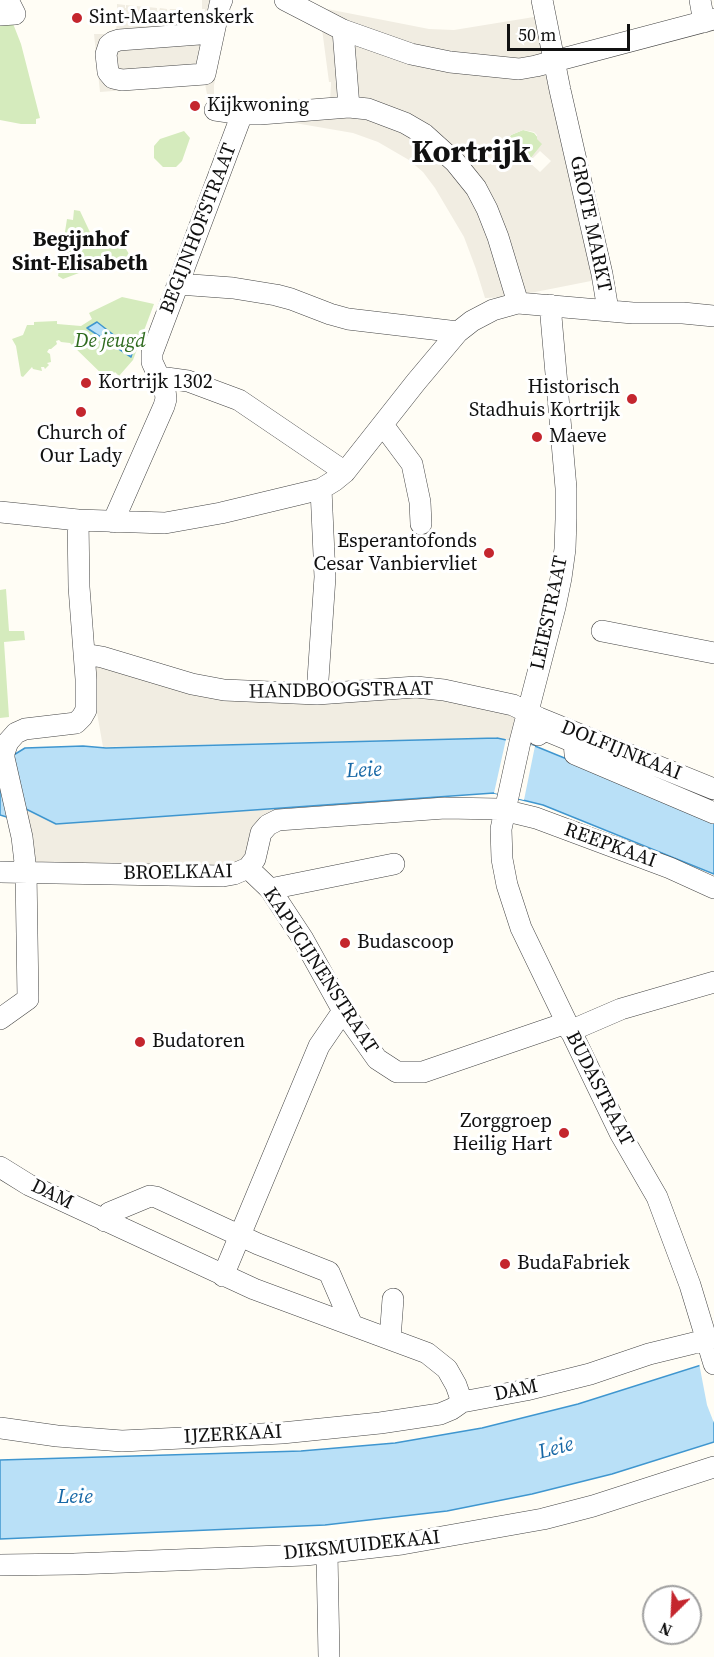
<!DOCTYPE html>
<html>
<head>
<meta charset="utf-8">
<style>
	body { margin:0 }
	#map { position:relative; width:714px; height:1657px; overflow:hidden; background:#fffdf5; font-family:"Source Serif 4",serif }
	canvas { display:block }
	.north { position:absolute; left:642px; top:1585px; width:60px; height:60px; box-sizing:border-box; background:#fff; border:2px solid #a0a0a0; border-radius:50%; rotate:204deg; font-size:16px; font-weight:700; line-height:24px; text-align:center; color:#111 }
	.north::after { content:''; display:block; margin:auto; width:21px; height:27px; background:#c4262e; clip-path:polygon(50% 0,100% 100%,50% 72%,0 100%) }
	.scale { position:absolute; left:507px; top:24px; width:123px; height:27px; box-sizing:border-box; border:3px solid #111; border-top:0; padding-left:8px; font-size:18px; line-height:21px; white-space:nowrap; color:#111; -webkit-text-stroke:4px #fff; paint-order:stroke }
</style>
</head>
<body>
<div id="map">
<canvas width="714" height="1657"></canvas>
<div class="north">N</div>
<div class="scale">50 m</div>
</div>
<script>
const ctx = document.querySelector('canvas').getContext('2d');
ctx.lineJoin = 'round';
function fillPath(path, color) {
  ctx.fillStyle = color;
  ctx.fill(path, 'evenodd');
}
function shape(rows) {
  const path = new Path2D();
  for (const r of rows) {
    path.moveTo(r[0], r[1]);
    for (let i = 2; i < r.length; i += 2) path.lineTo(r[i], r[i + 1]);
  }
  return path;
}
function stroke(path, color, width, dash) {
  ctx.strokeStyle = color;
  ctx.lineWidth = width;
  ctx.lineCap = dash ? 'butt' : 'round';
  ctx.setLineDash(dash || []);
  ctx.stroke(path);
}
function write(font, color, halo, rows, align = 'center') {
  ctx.font = font + ' "Source Serif 4",serif';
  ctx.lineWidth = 6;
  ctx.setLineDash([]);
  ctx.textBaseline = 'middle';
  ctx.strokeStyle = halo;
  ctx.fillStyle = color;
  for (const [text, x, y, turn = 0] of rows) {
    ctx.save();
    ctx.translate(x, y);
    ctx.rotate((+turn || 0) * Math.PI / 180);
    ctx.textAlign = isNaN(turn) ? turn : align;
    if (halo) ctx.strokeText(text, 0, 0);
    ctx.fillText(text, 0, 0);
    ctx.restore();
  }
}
fillPath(shape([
	[12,21,21,44,40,118,36,119,36,124,21,124,0,120,0,22],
	[523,130,534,133,543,144,526,164,520,165,510,160,507,156,505,144,511,135],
	[184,131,190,138,182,161,176,167,163,167,154,158,154,146,160,139],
	[74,210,80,211,96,245,116,232,136,266,122,259,111,263,108,262,63,279,58,276,67,219,73,220],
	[122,297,154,304,133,360,119,376,115,372,108,380,70,343,61,342,59,340,56,341,57,344,51,349,49,349,47,352,50,354,51,362,47,363,49,365,45,369,44,367,41,367,42,371,33,369,32,367,23,377,21,376,16,346,12,339,23,335,27,325,34,325,34,322,57,321,57,324,81,326,92,319,89,313],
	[6,589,9,631,24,631,25,640,4,642,9,717,0,718,0,590]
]), '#d5ebbd');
fillPath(shape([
	[202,0,232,0,214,85,214,98,208,99,205,84,100,92,94,34,113,34,116,31,117,20,120,20,120,17,117,17,117,4,125,5,125,8,126,8,126,5,135,6,135,9,136,9,137,6,145,7,145,9,147,10,148,7,157,8,157,11,159,11,160,8,167,9,167,11,169,12,170,9,176,9,176,12,178,13,179,10,199,11,199,14,201,14,202,12,205,11,205,9,202,9],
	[322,8,429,29,454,30,534,17,596,280,510,297,485,298,476,269,464,237,435,188,423,172,409,160,378,142,353,133,289,122,330,101,331,85,331,82,329,82,322,29],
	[523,130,534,132,537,135,537,139,542,144,526,164,520,165,510,160,507,156,505,144,511,135],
	[540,151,551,161,540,172,529,162],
	[92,664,198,690,416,693,521,713,515,741,497,738,103,747,89,667],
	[282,807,283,812,240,867,42,868,32,861,26,809]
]), '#f1ede2');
const water = shape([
	[97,322,133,350,131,357,87,328,97,322],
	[497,738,535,746,714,819,714,874,543,805,494,793,56,824,26,809,10,818,0,815,0,759,12,756,25,748,83,746,106,748,497,738],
	[714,1361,714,1442,612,1474,532,1494,447,1511,325,1525,0,1539,0,1460,301,1451,395,1443,482,1428,578,1404,714,1361]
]);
fillPath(water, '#b9e0f7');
stroke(water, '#3f96cf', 1.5);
fillPath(shape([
	[506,739,535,746,524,800,494,793],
	[714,1358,714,1423,707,1405,699,1363]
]), '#fffdf5');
const minor = shape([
	[285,0,343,30,411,54,450,62,519,69,536,66,714,19],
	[542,0,560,90,602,274,608,310],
	[700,0,704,22],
	[0,15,15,14,8,0],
	[343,30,349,107],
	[213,33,119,40,113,42,109,45,106,54,108,72,113,78,122,80,205,74,220,4,222,0],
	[215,110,242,114,260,114,349,107,368,109,405,123,424,134,455,162,476,188,487,209,498,237,518,303],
	[178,284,233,288,276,295,291,299,330,314,348,319,458,332],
	[550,305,566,488,566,519,565,549,561,578,555,607,520,742,501,829,502,859,507,885,521,928,620,1133,657,1197,690,1285,714,1364],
	[159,377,188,381,239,400,345,472],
	[383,425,412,464,420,502,421,524],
	[0,512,78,520,165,523,221,513,321,489,334,481,345,472,416,382,458,332,472,321,493,310,518,303,633,313,683,313,714,316],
	[113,522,164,406,166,399,165,390,152,362,152,353,242,114],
	[602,631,714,653],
	[84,654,102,657,192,684,224,690,317,694,416,687,444,690,513,705,539,718,714,789],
	[317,694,325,577,321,489],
	[538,735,545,730,574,742,575,754,714,813],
	[248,868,270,889,303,939,343,1011,377,1059,397,1072,423,1072,566,1023],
	[0,872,223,876,234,874,248,868,255,859,261,833,268,825,278,820,445,808,499,809,536,818,670,868,714,888],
	[270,889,394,864],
	[0,1019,28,999,26,871,22,837,4,758,4,753,8,742,16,733,25,729,76,723,82,717,86,710,86,679,79,587,78,520],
	[570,1031,621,1009,714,982],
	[0,1167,29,1185,254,1289,427,1353,447,1369,456,1385,462,1402],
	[105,1221,109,1213,150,1196,156,1197,258,1244,329,1272,352,1325],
	[223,1276,319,1046,343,1011],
	[390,1339,393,1299],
	[0,1428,57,1436,122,1441,282,1433,380,1423,440,1414,452,1409,462,1402,526,1390,590,1374,649,1354,694,1343,707,1341],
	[327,1553,329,1657],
	[0,1565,74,1564,305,1555,402,1544,543,1519,593,1506,714,1467]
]);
stroke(minor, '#444', 22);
stroke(minor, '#fff', 21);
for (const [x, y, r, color] of [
	[77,18,6,"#c4262e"],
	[195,106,6,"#c4262e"],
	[86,383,6,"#c4262e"],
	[632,399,6,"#c4262e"],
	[81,412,6,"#c4262e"],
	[537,437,6,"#c4262e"],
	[489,553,6,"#c4262e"],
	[345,943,6,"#c4262e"],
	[140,1042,6,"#c4262e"],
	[564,1133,6,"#c4262e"],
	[505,1264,6,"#c4262e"]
]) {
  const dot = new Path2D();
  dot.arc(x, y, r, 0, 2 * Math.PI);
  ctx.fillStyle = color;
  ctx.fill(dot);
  stroke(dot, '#fff', 2);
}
write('20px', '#111', '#fff', [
	["Sint-Maartenskerk",89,18],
	["Kijkwoning",207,106],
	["Kortrijk 1302",98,383],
	["Historisch",620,388,"right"],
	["Stadhuis Kortrijk",620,411,"right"],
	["Church of",81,434,"center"],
	["Our Lady",81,457,"center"],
	["Maeve",549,437],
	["Esperantofonds",477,542,"right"],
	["Cesar Vanbiervliet",477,565,"right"],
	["Budascoop",357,943],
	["Budatoren",152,1042],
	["Zorggroep",552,1122,"right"],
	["Heilig Hart",552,1145,"right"],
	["BudaFabriek",517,1264]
], 'left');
write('20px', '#111', '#fff', [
	["GROTE MARKT",590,224,78],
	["BEGIJNHOFSTRAAT",199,229,-69],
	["LEIESTRAAT",550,613,-78],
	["HANDBOOGSTRAAT",341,691,-1],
	["DOLFIJNKAAI",621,751,22],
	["REEPKAAI",610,846,20],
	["BROELKAAI",178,873,-1],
	["KAPUCIJNENSTRAAT",320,971,57],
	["BUDASTRAAT",599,1089,63],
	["DAM",52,1195,26],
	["DAM",516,1391,-12],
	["IJZERKAAI",233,1435,-3],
	["DIKSMUIDEKAAI",362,1546,-6]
]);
write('italic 20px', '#2f6b1f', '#fff', [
	["De jeugd",110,342]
]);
write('bold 21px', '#111', '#fff', [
	["Begijnhof",80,241],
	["Sint-Elisabeth",80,265]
]);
write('italic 21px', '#1768a6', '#fff', [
	["Leie",364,771,-3],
	["Leie",556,1449,-15],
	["Leie",75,1498]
]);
write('bold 32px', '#111', '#fff', [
	["Kortrijk",471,154]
]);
</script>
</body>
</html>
